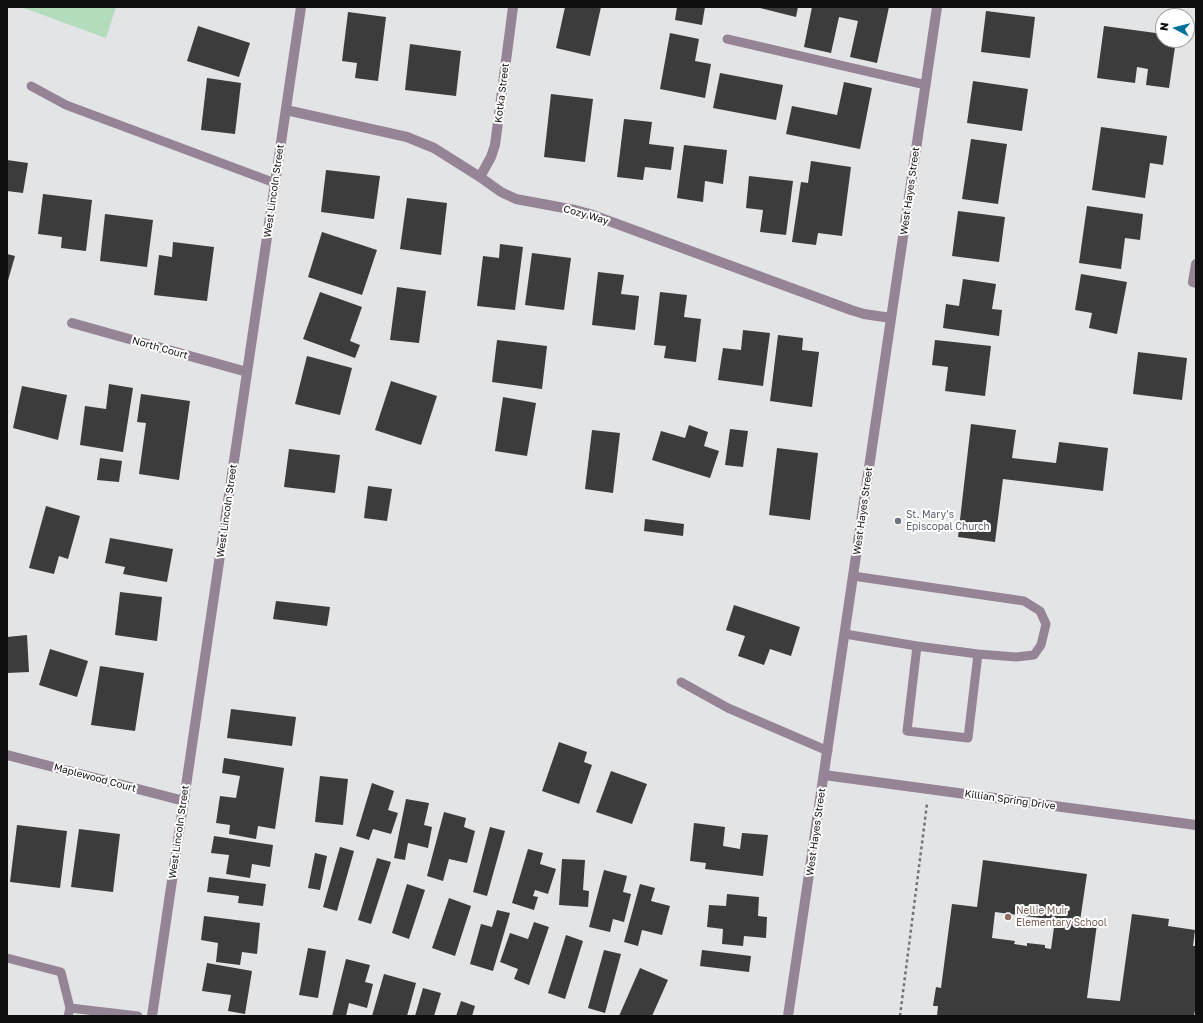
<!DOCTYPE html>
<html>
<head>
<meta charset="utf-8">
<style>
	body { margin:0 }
	#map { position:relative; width:1203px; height:1023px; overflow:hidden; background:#e3e4e5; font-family:"Golos Text",sans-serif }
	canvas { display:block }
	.frame { position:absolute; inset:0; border:8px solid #0f0f0f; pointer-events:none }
	.north { position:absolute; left:1155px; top:8px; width:40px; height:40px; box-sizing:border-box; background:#fff; border:1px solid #9f9f9f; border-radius:50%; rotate:277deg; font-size:11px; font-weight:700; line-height:16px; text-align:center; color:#0f0f0f }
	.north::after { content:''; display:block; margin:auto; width:14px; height:18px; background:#006f9a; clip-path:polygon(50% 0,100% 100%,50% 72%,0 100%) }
</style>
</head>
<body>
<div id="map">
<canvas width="1203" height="1023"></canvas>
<div class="frame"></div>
<div class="north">N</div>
</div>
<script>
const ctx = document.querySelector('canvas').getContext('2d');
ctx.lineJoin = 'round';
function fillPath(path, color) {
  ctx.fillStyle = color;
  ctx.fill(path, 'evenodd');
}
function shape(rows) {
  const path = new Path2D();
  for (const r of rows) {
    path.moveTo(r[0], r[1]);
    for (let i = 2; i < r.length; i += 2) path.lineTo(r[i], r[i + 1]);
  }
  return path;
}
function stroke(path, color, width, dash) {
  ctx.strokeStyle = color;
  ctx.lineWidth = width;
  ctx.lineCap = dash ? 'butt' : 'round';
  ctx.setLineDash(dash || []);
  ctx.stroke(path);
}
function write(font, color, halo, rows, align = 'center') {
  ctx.font = font + ' "Golos Text",sans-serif';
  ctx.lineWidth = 4;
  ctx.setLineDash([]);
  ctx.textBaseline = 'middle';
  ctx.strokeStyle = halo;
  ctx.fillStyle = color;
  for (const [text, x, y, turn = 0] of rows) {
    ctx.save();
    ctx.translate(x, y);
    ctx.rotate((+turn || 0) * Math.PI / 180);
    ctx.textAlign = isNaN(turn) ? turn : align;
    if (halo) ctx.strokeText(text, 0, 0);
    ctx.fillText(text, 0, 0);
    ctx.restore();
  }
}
fillPath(shape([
	[21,7,116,7,106,38]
]), '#b2dcbb');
fillPath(shape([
	[565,7,601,7,590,56,556,48],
	[677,7,705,7,702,25,675,20],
	[756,7,798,7,796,17],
	[812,7,889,7,877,63,850,57,858,21,839,17,831,53,804,47],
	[986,11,1035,17,1030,58,981,52],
	[348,12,386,17,378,81,355,78,357,63,342,61],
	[198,26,250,43,239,77,187,61],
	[1104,26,1163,34,1163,40,1176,40,1169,88,1146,85,1148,69,1137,67,1135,83,1097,78],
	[670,33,699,39,695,61,711,64,705,98,660,89],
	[410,44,461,51,456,96,405,90],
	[720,73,783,85,776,120,713,108],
	[207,78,241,83,235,134,201,130],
	[973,81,1028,89,1022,131,967,123],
	[844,82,872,88,860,149,786,134,792,106,837,115],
	[551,94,593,99,585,162,544,157],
	[624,119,652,122,649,144,674,147,671,170,645,167,643,180,617,177],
	[1101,127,1167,136,1163,165,1150,163,1145,198,1092,190],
	[971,139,1007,144,998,204,962,199],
	[684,145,727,150,723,184,705,181,703,202,677,198],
	[7,160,28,163,23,193,7,191],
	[811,161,851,167,842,236,818,233,816,245,792,242,801,182,808,183],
	[326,170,380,176,374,219,321,212],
	[749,176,793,181,786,235,760,232,763,210,746,208],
	[43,194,92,200,86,251,61,248,62,237,38,234],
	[407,198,447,203,441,255,400,249],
	[1087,206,1143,214,1140,240,1125,238,1121,269,1079,263],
	[958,211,1005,217,999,262,952,256],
	[105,214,153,220,147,267,100,261],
	[322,232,377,250,362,295,308,277],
	[173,242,214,247,207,301,154,295,159,255,172,257],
	[500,244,523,247,515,310,477,306,483,256,499,258],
	[532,253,571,258,564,310,525,305],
	[7,254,15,256,7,284],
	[598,272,624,275,621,294,639,296,635,330,592,325],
	[1081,274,1127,282,1117,334,1089,328,1092,313,1075,310],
	[963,279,996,284,992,309,1002,310,999,336,943,328,946,304,959,306],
	[397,287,426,291,419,343,390,340],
	[320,292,362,307,350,341,360,345,355,358,303,339],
	[660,292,687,295,684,317,701,319,696,362,664,358,666,346,654,345],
	[743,330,770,333,763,386,718,380,723,348,741,350],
	[778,335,803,338,802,350,819,352,812,407,770,401],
	[497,340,547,346,542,389,492,382],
	[935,340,991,346,985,396,945,391,948,367,932,365],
	[1138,352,1187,358,1182,400,1133,394],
	[307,356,352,368,340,415,295,404],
	[391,381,437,396,421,445,375,430],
	[109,384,133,388,123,452,80,445,85,406,106,409],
	[22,386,67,395,58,440,13,428],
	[141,394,190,401,179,480,139,474,146,423,137,422],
	[503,397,536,403,527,456,495,451],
	[971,424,1016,430,1012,458,1056,463,1059,442,1108,448,1103,491,1003,479,995,542,958,537],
	[689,425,708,432,704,446,719,451,710,478,652,460,661,431,685,438],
	[730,429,748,431,743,467,725,465],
	[592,430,620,433,613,493,585,489],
	[777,448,818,453,810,520,769,515],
	[289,449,340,455,335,493,284,487],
	[100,458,122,461,119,482,97,480],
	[368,486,392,489,387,521,364,518],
	[46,506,80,516,68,559,59,556,54,574,29,568],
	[645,519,684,524,683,536,644,531],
	[110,538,173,549,167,582,123,574,125,567,105,563],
	[120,592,162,597,157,641,115,635],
	[276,601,330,607,327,626,273,619],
	[734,605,800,627,791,656,770,649,764,665,738,656,745,636,726,630],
	[27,635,29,672,7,673,7,637],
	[50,649,88,661,77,697,39,685],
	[100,666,144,673,135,731,91,725],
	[231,709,296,717,292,746,227,738],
	[559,742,587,752,584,762,592,765,579,804,542,791],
	[224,758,284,768,275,829,258,826,256,839,229,834,230,825,216,823,220,796,236,798,240,776,222,773],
	[611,771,647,784,632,824,596,812],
	[320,776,348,779,343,825,315,822],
	[372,783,394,791,388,810,398,813,391,834,373,829,369,840,356,836],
	[406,799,429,803,424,825,432,827,428,848,408,843,405,860,394,858],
	[444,812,466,818,464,827,475,831,467,863,449,859,443,881,427,876],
	[694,823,725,827,723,846,740,849,742,833,768,835,763,876,705,869,706,863,690,861],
	[17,825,67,831,60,888,10,882],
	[490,827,505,831,487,896,473,892],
	[79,829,120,834,113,892,71,887],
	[214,836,273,845,270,867,252,864,250,878,226,874,229,855,211,853],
	[340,847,354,851,337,911,323,907],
	[528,849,543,853,540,864,556,869,548,894,535,890,533,896,538,897,534,910,512,903],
	[315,853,327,856,320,890,308,888],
	[377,858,391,862,371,924,358,920],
	[562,859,585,860,583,890,589,891,588,907,559,905],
	[983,860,1087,874,1080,921,1097,924,1087,998,1120,1001,1132,914,1169,919,1168,926,1195,930,1193,946,1196,946,1196,1005,1194,1016,937,1016,938,1006,933,1006,936,987,941,988,952,904,977,907],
	[995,912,1055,920,1051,949,1045,948,1045,945,1027,943,1027,946,1014,944,1015,941,992,938],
	[604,870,627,876,623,892,631,894,624,922,613,919,610,932,589,927],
	[209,877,266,884,263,906,238,903,239,896,207,892],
	[407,884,425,890,409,939,392,933],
	[640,884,655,888,651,901,670,906,662,935,642,930,638,946,624,942],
	[727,894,759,897,758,916,767,917,766,938,744,936,743,946,722,944,723,929,707,927,709,905,726,906],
	[449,898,471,906,455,956,432,948],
	[497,910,510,913,493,971,470,964,481,924,492,927],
	[204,916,260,923,257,954,242,952,240,965,216,962,218,943,201,940],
	[534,922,549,927,529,985,514,979,518,969,500,962,510,933,528,939],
	[566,935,583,941,565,999,548,993],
	[308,948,326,951,318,998,299,995],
	[604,950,621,954,605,1013,588,1008],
	[702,950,751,956,749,972,700,966],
	[346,959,370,965,365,982,373,984,367,1008,349,1003,346,1016,332,1016],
	[207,963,252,971,245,1014,228,1011,231,995,202,991],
	[640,968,668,980,652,1016,619,1016],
	[384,974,416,983,407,1016,372,1016],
	[423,988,441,993,434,1016,415,1016],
	[461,1001,475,1006,472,1016,456,1016]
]), '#3c3c3d');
stroke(shape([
	[900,1016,927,804]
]), '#737374', 2.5, [3, 3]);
stroke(shape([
	[727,39,926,85],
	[31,86,66,105,275,183],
	[845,634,917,646,978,654,1016,657,1034,655,1041,645,1046,624,1040,611,1024,601,853,576],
	[917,646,907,731,968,738,978,654],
	[681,682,728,708,828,751],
	[7,958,61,972,70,1008,68,1016],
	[70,1008,138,1016]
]), '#958495', 9);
stroke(shape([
	[286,110,407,137,434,148,480,177,501,192,516,199,575,210,590,214,851,310,864,314,891,318],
	[480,177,491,157,495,145,513,7],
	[1196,264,1193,282,1196,283],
	[72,323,247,372],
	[7,755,184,801],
	[824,775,1196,825],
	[152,1016,301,7]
]), '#958495', 10);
stroke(shape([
	[788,1016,937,7]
]), '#958495', 10);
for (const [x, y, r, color] of [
	[898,521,4,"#6b7280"],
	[1008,917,4,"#8d6e63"]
]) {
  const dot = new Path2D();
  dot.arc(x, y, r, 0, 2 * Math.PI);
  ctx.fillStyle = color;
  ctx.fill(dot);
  stroke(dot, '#fff', 1.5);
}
write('10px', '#0f0f0f', '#fff', [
	["Kotka Street",502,93,-83],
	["West Lincoln Street",274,191,-82],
	["West Hayes Street",910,191,-82],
	["Cozy Way",586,215,16],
	["North Court",160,348,16],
	["West Lincoln Street",227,511,-82],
	["West Hayes Street",863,511,-82],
	["Maplewood Court",95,778,15],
	["Killian Spring Drive",1010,800,8],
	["West Lincoln Street",179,832,-82],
	["West Hayes Street",816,832,-82]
]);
write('10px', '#5b616d', '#fff', [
	["St. Mary's",906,515],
	["Episcopal Church",906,527]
], 'left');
write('10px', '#785e54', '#fff', [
	["Nellie Muir",1016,911],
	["Elementary School",1016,923]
], 'left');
</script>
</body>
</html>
